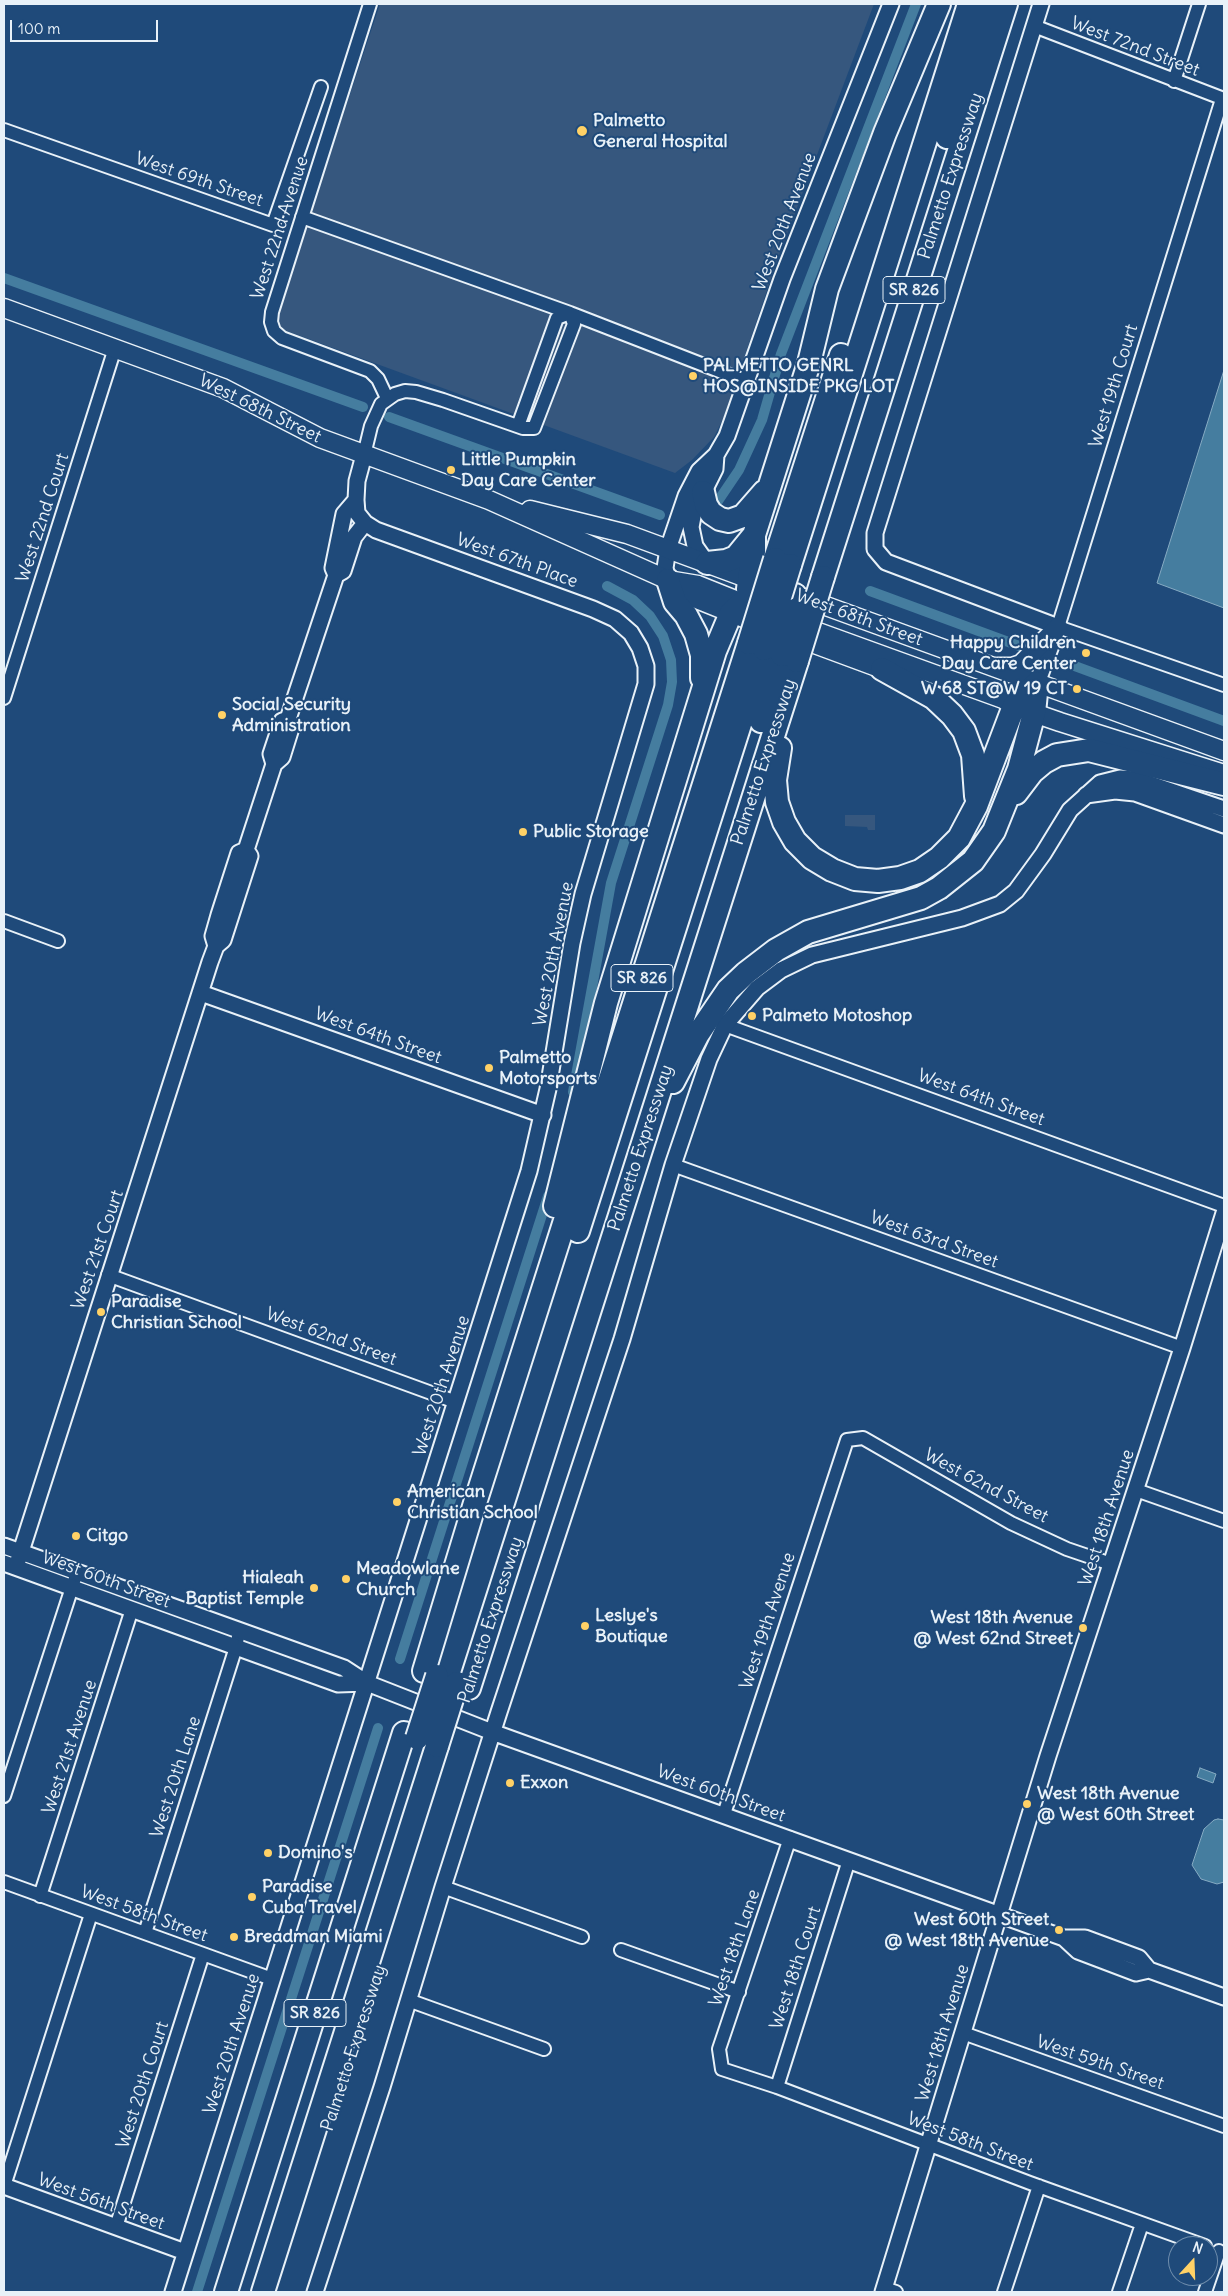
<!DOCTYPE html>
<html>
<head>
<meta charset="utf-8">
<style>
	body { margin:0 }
	#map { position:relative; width:1228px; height:2296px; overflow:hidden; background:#1f4a7a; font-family:Delius,sans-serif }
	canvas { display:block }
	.frame { position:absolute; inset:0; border:5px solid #e8f1f8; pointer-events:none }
	.north { position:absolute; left:1168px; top:2236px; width:50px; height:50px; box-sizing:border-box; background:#1f4a7a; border:1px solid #6f8dac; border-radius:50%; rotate:20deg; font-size:14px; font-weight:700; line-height:20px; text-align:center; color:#e8f1f8 }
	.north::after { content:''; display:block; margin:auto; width:18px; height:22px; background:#ffd166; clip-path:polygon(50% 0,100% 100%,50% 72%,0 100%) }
	.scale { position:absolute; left:10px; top:20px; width:148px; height:22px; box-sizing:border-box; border:2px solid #e8f1f8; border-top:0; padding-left:6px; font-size:15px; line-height:18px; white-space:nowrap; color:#e8f1f8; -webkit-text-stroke:4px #1f4a7a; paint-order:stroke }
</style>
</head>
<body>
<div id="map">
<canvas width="1228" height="2296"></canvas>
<div class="frame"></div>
<div class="north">N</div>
<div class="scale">100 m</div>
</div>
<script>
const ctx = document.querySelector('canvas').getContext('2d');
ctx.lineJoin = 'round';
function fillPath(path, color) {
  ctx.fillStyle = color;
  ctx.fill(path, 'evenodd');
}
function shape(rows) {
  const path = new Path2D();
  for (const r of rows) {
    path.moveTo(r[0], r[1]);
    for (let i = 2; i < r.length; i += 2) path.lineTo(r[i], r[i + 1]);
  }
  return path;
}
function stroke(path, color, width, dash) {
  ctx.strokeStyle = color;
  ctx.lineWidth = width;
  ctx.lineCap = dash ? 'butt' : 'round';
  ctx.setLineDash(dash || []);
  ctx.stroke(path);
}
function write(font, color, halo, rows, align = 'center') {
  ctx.font = font + ' Delius,sans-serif';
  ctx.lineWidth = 4;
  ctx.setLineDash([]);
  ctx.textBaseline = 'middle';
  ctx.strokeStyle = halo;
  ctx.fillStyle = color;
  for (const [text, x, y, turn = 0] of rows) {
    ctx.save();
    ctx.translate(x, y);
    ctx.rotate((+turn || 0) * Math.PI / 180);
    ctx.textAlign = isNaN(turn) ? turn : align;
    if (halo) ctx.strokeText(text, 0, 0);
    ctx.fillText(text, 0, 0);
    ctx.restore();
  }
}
fillPath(shape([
	[380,4,874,4,778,258,724,417,714,437,692,460,675,473,284,330,278,325,276,317],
	[845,815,875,815,875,830,868,830,867,827,845,826]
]), '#36577e');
const water = shape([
	[1224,370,1224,608,1157,583,1224,370],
	[1200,1768,1216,1774,1213,1783,1197,1777,1200,1768],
	[1218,1819,1224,1820,1224,1882,1217,1884,1201,1879,1192,1865,1204,1829,1214,1820,1218,1819]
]);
fillPath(water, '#457d9f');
stroke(water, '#86abc3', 1);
stroke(shape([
	[4,278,363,407],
	[389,417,660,515],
	[716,504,739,470,762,420,781,354,916,4],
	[870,591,1022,647],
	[1072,665,1224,721],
	[573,1092,611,883,668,705,672,682,671,660,663,636,650,616,633,600,607,586],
	[400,1659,548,1196],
	[197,2292,378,1728]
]), '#457d9f', 10);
const minor = shape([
	[370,4,272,312,271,322,274,331,282,338,370,371,378,379,387,398],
	[1034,26,1224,99],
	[1174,81,1199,4],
	[1222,99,1058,627,1224,685],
	[4,130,273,225,321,87],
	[302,217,570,313,745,381],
	[518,426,557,318,570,313],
	[364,455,371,426,381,404,395,394,405,391,416,392,443,400,523,428,534,428,574,324,570,313],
	[4,698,115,348],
	[4,921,58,941],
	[725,1025,1224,1206],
	[673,1165,1182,1348],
	[108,1275,456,1402],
	[1136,1490,1224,1521],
	[4,1796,77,1572],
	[724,1814,847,1440,863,1438,1011,1523,1067,1549,1111,1564],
	[790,1838,719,2049,722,2069,777,2087,1030,2183,1205,2246],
	[4,1882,272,1979],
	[443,1887,582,1937],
	[40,1896,132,1609],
	[145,1933,236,1647,238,1637],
	[621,1950,739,1992],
	[408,2000,544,2049],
	[963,2033,1224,2126],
	[777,2087,849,1860],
	[4,2186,91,1914],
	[116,2227,203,1954],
	[884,2288,896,2292],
	[1004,2292,1039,2186],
	[1119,2292,1142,2224],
	[1205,2292,1219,2251]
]);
const tertiary = shape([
	[707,563,695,546,691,527,694,511,715,469,716,455],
	[336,575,343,571,354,537,365,523],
	[668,580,665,568,668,549,686,496,699,471,716,455,727,436,782,279,891,4],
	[1037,683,1058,627,886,562,875,549,875,533,1041,4],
	[274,764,271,754,282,721,288,719,336,575,333,568,344,514,356,500],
	[1086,795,1115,791,1135,793,1224,825],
	[246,850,274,764,282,757,292,725,288,719],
	[216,946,213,936,219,915,239,853,246,850],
	[201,993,543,1115],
	[4,1546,344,1668,367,1683,492,1732,1064,1938,1085,1938,1139,1958,1149,1970,1224,1997],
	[4,1563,338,1684,367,1683],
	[16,1567,210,962,216,946,223,940,250,856,246,850],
	[1064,1938,1078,1951,1136,1973,1149,1970],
	[4,2186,185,2252],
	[173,2292,529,1171,548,1089,572,943,583,894,646,684,646,666,640,648,631,633,615,619,593,609,376,530,365,523,357,513,356,500,357,481,364,455],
	[315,2292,382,2087,443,1887,499,1712,622,1339,673,1165,709,1059,725,1025,757,988,781,970,812,955,962,918,1000,904,1016,891,1043,854,1070,810,1100,783,1120,778,1136,779,1224,809],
	[883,2292,1048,1756,1182,1348,1224,1213]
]);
const secondary = shape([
	[4,308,223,388,320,438,489,500,668,580,698,585,753,607],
	[530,510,627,534,760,583],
	[670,582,689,596,766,627],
	[804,598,1224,751],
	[796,624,1003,699,1014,706,1060,722,1221,773],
	[793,636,893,673],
	[997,667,1012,667,1021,664,1058,627]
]);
const motorway = shape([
	[947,137,989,4],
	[703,492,706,505,711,513,720,519,729,521,743,516,764,492],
	[775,559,841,355],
	[707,563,726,561,736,557,754,535],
	[790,565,969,4],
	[823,577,1006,4],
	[668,580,675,602,686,615,696,634,702,655,702,678],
	[757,609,750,599,748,589,751,564,754,552,754,535,809,363,827,289,885,133,939,4],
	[882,669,934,698,952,715,964,731,973,755,976,796],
	[761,721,782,655],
	[780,748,775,780,777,802,784,822,795,841,812,858,832,870,855,879,878,881,900,878,920,871,939,858,959,838,976,806,1014,706,1037,683],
	[1016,793,1032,772,1044,762,1057,755,1089,750,1224,784],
	[673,1082,698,1034,728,990,746,973,776,950,808,932,921,898,939,888,973,861,994,831,1019,769,1034,713,1037,683],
	[555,1206,606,1003,715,651,731,613,742,603,756,597,795,595],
	[578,1231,764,649],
	[424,1671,475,1503,749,643],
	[469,1688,797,661],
	[226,2292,404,1733],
	[263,2292,437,1746]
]);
stroke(minor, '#e8f1f8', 16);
stroke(tertiary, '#e8f1f8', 19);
stroke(secondary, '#e8f1f8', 21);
stroke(motorway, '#e8f1f8', 26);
stroke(minor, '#1f4a7a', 12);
stroke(tertiary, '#1f4a7a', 15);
stroke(secondary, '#1f4a7a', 18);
stroke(motorway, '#1f4a7a', 22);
const motorwayBridge = shape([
	[749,643,775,559],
	[764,649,790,565],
	[782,655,797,609],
	[797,661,823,577],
	[417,1738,437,1676],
	[437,1746,457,1683]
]);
stroke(motorwayBridge, '#e8f1f8', 26, []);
stroke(motorwayBridge, '#1f4a7a', 22);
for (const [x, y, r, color] of [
	[582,131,6,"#ffd166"],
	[693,376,5,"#ffd166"],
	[451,470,5,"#ffd166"],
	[1086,653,5,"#ffd166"],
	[1077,689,5,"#ffd166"],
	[222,715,5,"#ffd166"],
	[523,832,5,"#ffd166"],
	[752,1016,5,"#ffd166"],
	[489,1068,5,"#ffd166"],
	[101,1312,5,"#ffd166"],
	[397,1502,5,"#ffd166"],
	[76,1536,5,"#ffd166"],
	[346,1579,5,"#ffd166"],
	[314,1588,5,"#ffd166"],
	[585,1626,5,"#ffd166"],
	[1083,1628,5,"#ffd166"],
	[510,1783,5,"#ffd166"],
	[1027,1804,5,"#ffd166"],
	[268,1853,5,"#ffd166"],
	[252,1897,5,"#ffd166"],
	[1059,1930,5,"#ffd166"],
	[234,1937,5,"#ffd166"]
]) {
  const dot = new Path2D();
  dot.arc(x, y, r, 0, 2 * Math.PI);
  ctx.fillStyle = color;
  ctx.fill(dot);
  stroke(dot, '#1f4a7a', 2);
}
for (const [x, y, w] of [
	[914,290,62],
	[642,978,62],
	[315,2013,62]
]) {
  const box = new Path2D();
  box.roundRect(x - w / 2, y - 13.5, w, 27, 4);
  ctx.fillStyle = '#1f4a7a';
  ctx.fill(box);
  stroke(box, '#e8f1f8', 1);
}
write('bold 16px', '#e8f1f8', null, [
	["SR 826",914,290],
	["SR 826",642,978],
	["SR 826",315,2013]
]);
write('18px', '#e8f1f8', '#1f4a7a', [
	["West 72nd Street",1135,47,21],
	["Palmetto Expressway",951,176,-72],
	["West 69th Street",199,180,19],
	["West 20th Avenue",785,222,-69],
	["West 22nd Avenue",280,228,-72],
	["West 19th Court",1114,386,-73],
	["West 68th Street",260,409,26],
	["West 22nd Court",43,518,-72],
	["West 67th Place",517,561,20],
	["West 68th Street",859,618,20],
	["Palmetto Expressway",764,762,-72],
	["West 20th Avenue",554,954,-79],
	["West 64th Street",378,1036,20],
	["West 64th Street",981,1098,20],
	["Palmetto Expressway",641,1148,-72],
	["West 63rd Street",934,1240,20],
	["West 21st Court",98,1250,-71],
	["West 62nd Street",331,1337,20],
	["West 20th Avenue",442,1386,-72],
	["West 62nd Street",986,1486,28],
	["West 18th Avenue",1107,1518,-72],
	["West 60th Street",106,1580,20],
	["Palmetto Expressway",491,1620,-72],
	["West 19th Avenue",768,1621,-72],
	["West 21st Avenue",70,1747,-72],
	["West 20th Lane",176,1777,-72],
	["West 60th Street",721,1794,20],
	["West 58th Street",144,1914,20],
	["West 18th Lane",735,1948,-71],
	["West 18th Court",796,1968,-72],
	["West 18th Avenue",943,2033,-73],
	["West 20th Avenue",232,2044,-72],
	["Palmetto Expressway",354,2048,-72],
	["West 59th Street",1100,2063,19],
	["West 20th Court",143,2085,-72],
	["West 58th Street",970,2142,21],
	["West 56th Street",101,2202,20]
]);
write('bold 18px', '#e8f1f8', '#1f4a7a', [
	["Palmetto",593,121],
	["General Hospital",593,142],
	["PALMETTO GENRL",703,366],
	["HOS@INSIDE PKG LOT",703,387],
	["Little Pumpkin",461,460],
	["Day Care Center",461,481],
	["Happy Children",1076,643,"right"],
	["Day Care Center",1076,664,"right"],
	["W 68 ST@W 19 CT",1067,689,"right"],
	["Social Security",232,705],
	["Administration",232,726],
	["Public Storage",533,832],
	["Palmeto Motoshop",762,1016],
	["Palmetto",499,1058],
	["Motorsports",499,1079],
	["Paradise",111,1302],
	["Christian School",111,1323],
	["American",407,1492],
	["Christian School",407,1513],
	["Citgo",86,1536],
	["Meadowlane",356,1569],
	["Church",356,1590],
	["Hialeah",304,1578,"right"],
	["Baptist Temple",304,1599,"right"],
	["Leslye's",595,1616],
	["Boutique",595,1637],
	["West 18th Avenue",1073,1618,"right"],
	["@ West 62nd Street",1073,1639,"right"],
	["Exxon",520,1783],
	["West 18th Avenue",1037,1794],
	["@ West 60th Street",1037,1815],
	["Domino's",278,1853],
	["Paradise",262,1887],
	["Cuba Travel",262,1908],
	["West 60th Street",1049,1920,"right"],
	["@ West 18th Avenue",1049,1941,"right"],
	["Breadman Miami",244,1937]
], 'left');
</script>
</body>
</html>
